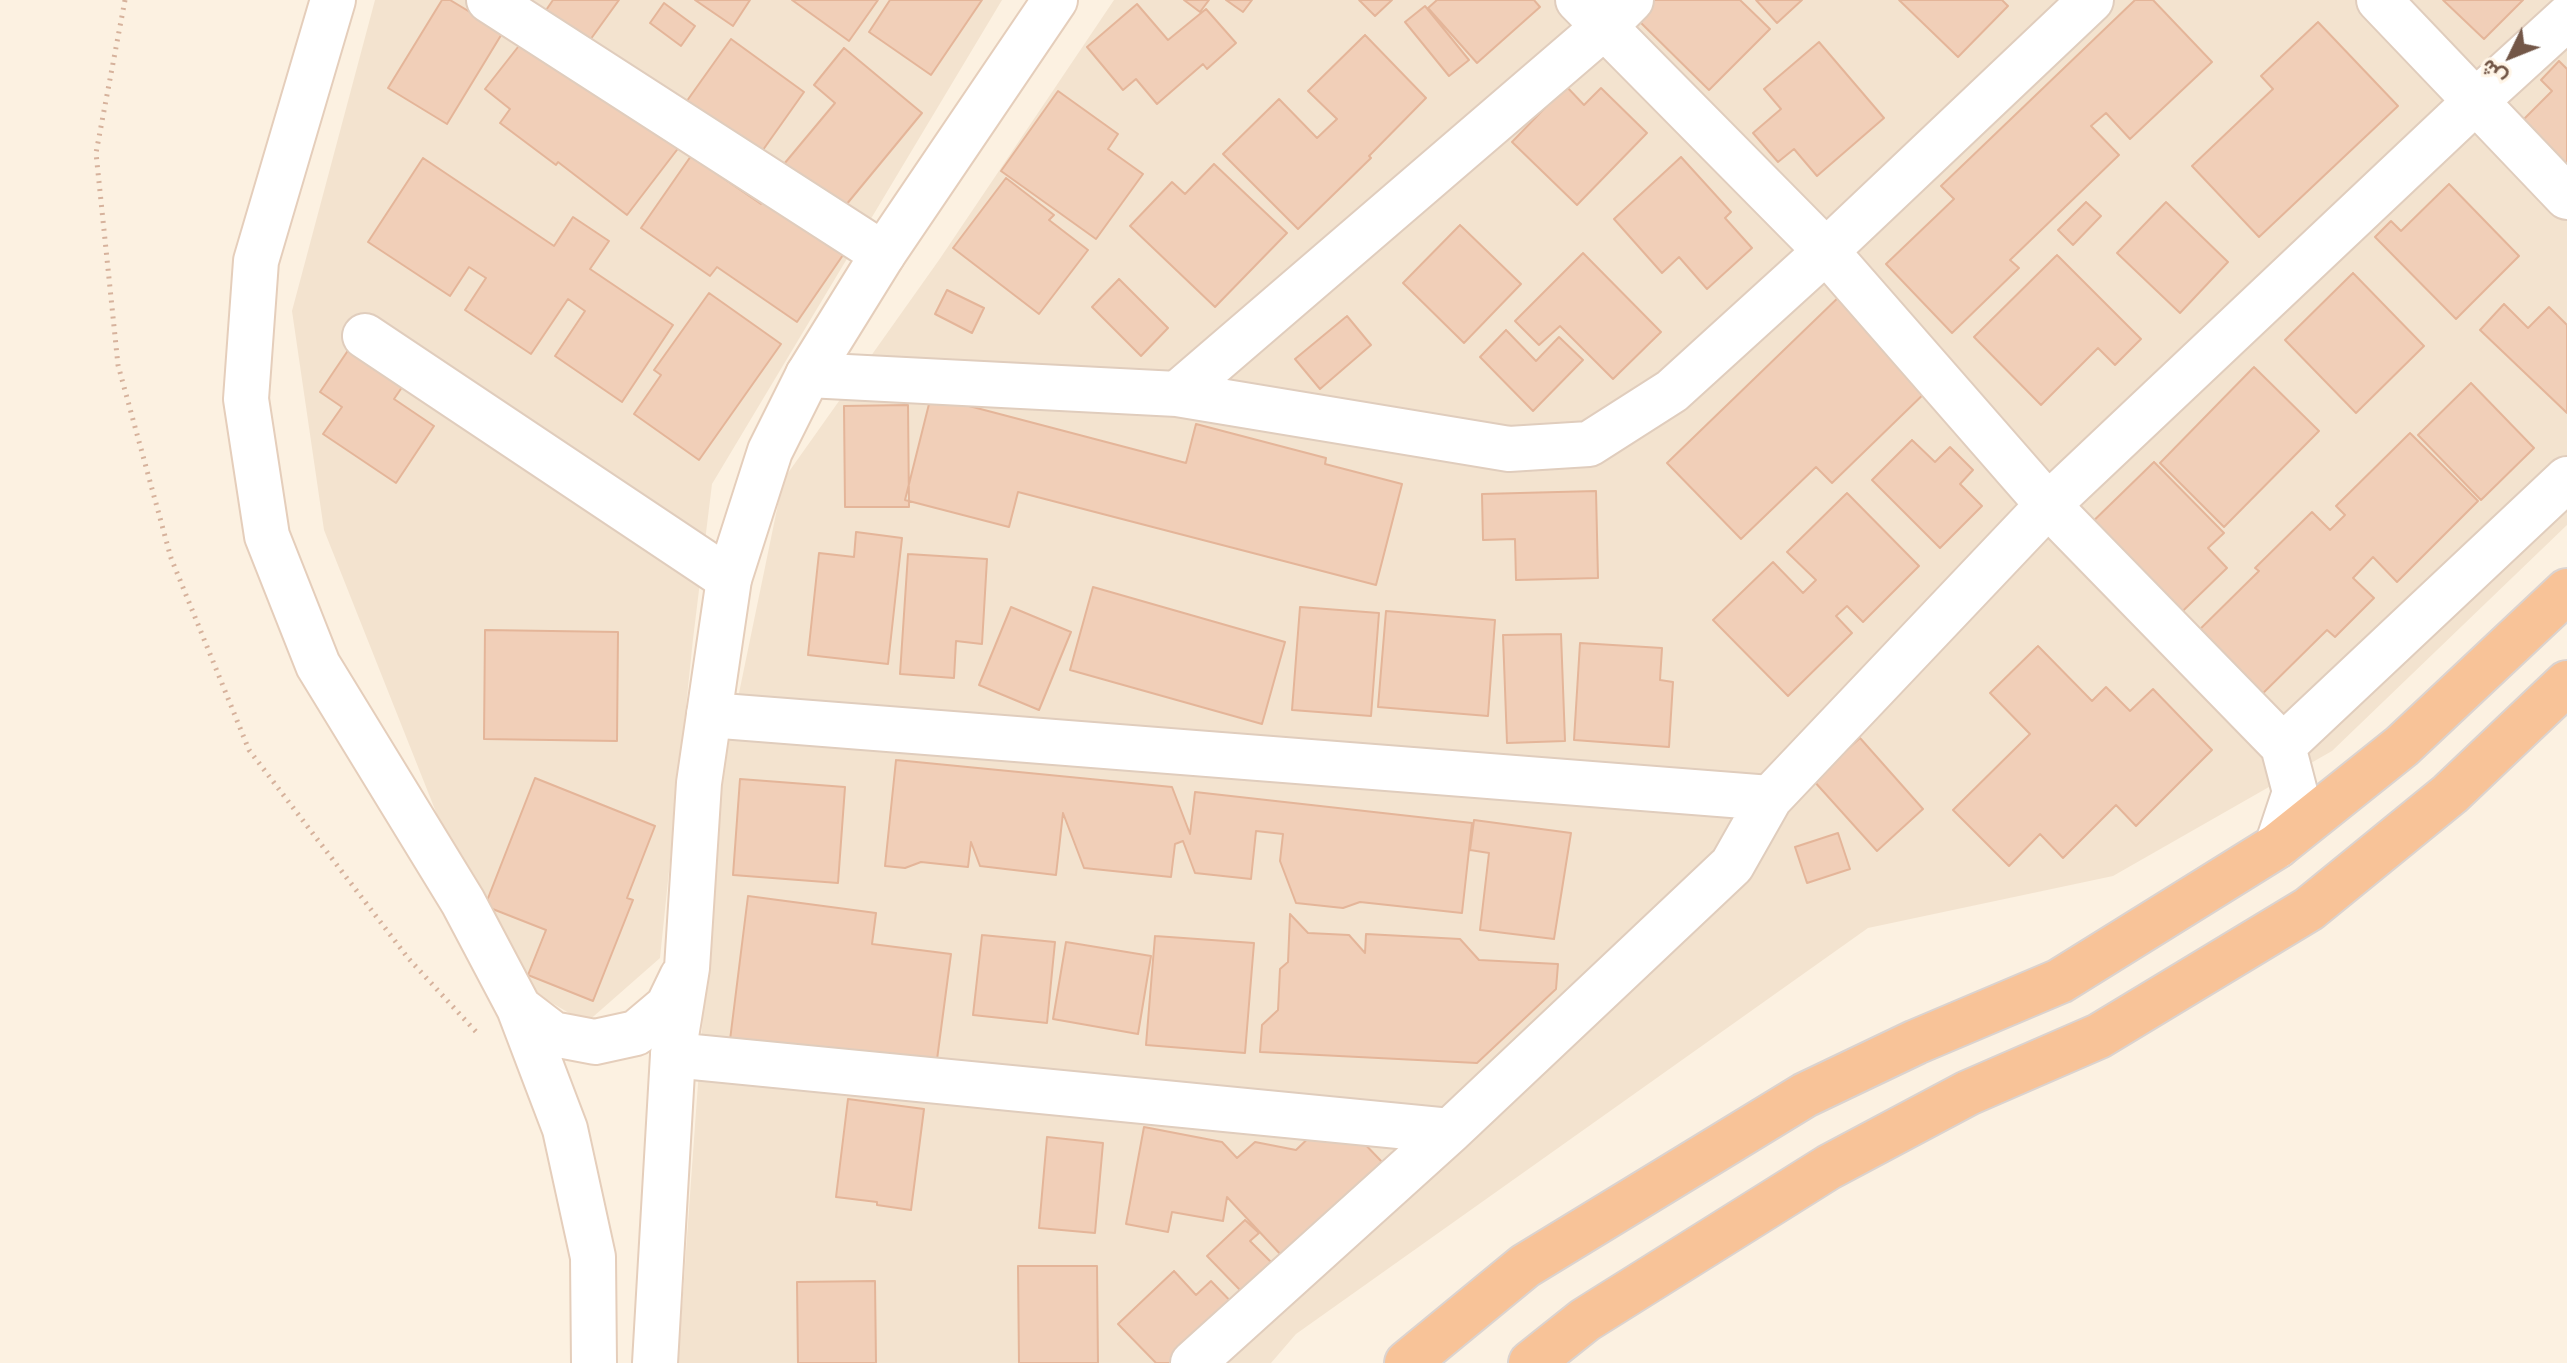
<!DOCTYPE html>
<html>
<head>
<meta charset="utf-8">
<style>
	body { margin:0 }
	#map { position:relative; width:2567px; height:1363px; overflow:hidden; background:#fcf1e1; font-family:Montserrat,Vazirmatn,sans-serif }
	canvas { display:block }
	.north { position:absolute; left:2471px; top:16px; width:80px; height:80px; -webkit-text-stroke:6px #fff5e7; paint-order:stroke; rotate:227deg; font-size:22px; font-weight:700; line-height:32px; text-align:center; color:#735748 }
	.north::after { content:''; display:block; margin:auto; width:28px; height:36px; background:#735748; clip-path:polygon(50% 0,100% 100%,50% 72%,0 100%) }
</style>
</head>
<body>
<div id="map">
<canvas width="2567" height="1363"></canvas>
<div class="north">ش</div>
</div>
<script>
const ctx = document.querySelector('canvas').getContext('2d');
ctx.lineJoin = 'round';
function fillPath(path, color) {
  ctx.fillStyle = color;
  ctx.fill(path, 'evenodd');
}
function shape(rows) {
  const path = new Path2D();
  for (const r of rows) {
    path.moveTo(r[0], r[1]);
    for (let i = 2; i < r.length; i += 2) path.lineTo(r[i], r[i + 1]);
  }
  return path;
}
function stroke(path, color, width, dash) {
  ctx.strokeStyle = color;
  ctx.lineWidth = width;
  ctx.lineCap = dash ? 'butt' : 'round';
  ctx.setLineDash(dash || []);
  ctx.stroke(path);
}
fillPath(shape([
	[375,0,1002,0,712,484,693,639,660,958,586,1023,518,983,457,865,324,530,292,311],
	[1114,0,2567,0,2567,525,2332,751,2113,876,1868,928,1296,1334,1271,1363,678,1363,719,790,783,480,939,260]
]), '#f3e3cf');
const building = shape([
	[442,0,450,0,503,32,447,124,388,88,442,0],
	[553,0,619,0,585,47,542,16,553,0],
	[695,0,750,0,733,26,695,0],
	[792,0,878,0,849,41,792,0],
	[890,0,982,0,931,75,869,32,890,0],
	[1184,0,1209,0,1200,12,1184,0],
	[1226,0,1252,0,1243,12,1226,0],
	[1359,0,1392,0,1375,16,1359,0],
	[1437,0,1534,0,1540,7,1477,63,1428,8,1437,0],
	[1654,0,1740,0,1770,29,1709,90,1636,18,1654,0],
	[1756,0,1802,0,1777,23,1756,0],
	[1899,0,2002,0,2008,6,1958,57,1899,0],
	[2135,0,2153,0,2212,62,2130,139,2106,113,2091,126,2119,155,2010,260,2019,268,1952,333,1886,264,1954,199,1941,186,2135,0],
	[2443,0,2523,0,2484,39,2443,0],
	[664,3,695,26,681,46,650,23,664,3],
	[1137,4,1168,40,1206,9,1236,43,1207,69,1203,64,1157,104,1136,79,1123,90,1087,47,1137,4],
	[1425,6,1469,60,1449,76,1405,22,1425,6],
	[2318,22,2398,106,2259,237,2192,166,2273,89,2261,76,2318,22],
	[529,33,683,142,627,215,558,162,556,165,500,123,510,109,485,89,529,33],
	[1365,35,1426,98,1369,156,1371,158,1298,229,1223,154,1279,99,1317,138,1337,119,1308,91,1365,35],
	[731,39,804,92,753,164,679,112,731,39],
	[1819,42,1884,118,1817,176,1794,149,1778,162,1753,133,1781,109,1764,89,1819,42],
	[844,48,922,113,841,211,784,164,835,103,814,85,844,48],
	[2559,61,2567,69,2567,212,2499,144,2552,91,2541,80,2559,61],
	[1566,86,1584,105,1601,88,1647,133,1577,205,1512,142,1566,86],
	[1058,91,1118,134,1108,149,1143,174,1096,239,1001,171,1058,91],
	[691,156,761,204,774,184,854,239,797,322,717,267,710,276,641,228,691,156],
	[1681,157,1731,212,1725,218,1752,248,1707,289,1679,257,1662,273,1614,219,1681,157],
	[423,158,554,246,573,217,609,241,590,269,673,325,622,402,555,356,585,311,568,299,531,354,465,310,486,278,469,267,450,296,368,242,423,158],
	[1214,164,1287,233,1215,307,1130,226,1172,182,1185,194,1214,164],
	[1006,178,1054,215,1049,220,1088,250,1039,314,953,248,1006,178],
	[2449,184,2519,256,2456,319,2375,237,2391,221,2401,231,2449,184],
	[2086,202,2101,216,2073,245,2058,230,2086,202],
	[2166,202,2228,262,2180,313,2117,253,2166,202],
	[1460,225,1521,284,1464,343,1403,283,1460,225],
	[1583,253,1661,332,1613,379,1560,326,1539,345,1515,321,1583,253],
	[2057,255,2141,339,2115,365,2098,348,2041,405,1974,337,2057,255],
	[2353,273,2424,346,2356,413,2285,340,2353,273],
	[1119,279,1168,328,1141,356,1092,307,1119,279],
	[947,290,984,308,972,333,935,314,947,290],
	[1844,292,1933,385,1832,483,1816,467,1741,539,1667,463,1844,292],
	[709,293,781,344,699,460,634,414,661,375,654,370,709,293],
	[2504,304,2528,328,2549,307,2567,325,2567,413,2480,330,2504,304],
	[1347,316,1371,345,1320,389,1295,359,1347,316],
	[1506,330,1536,361,1559,337,1583,360,1533,411,1480,357,1506,330],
	[353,343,407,380,394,399,434,426,396,483,323,434,342,407,320,392,353,343],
	[2254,367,2319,431,2224,527,2160,463,2254,367],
	[2471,383,2534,448,2481,500,2418,435,2471,383],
	[931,396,1186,463,1196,424,1326,458,1325,464,1402,484,1376,585,1018,492,1009,527,905,500,931,396],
	[908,405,909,507,845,507,844,406,908,405],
	[2410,433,2478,501,2397,582,2373,557,2353,578,2374,598,2335,637,2327,630,2250,706,2187,642,2259,571,2255,568,2312,512,2330,530,2345,515,2336,506,2410,433],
	[1912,440,1935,462,1950,447,1973,470,1960,484,1982,506,1940,548,1872,480,1912,440],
	[2154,462,2224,533,2208,548,2227,568,2157,636,2081,533,2154,462],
	[1596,491,1598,578,1516,580,1515,539,1483,540,1482,494,1596,491],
	[1847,493,1919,566,1863,622,1847,606,1836,616,1852,633,1788,696,1713,620,1773,562,1803,593,1816,580,1787,552,1847,493],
	[856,532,902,538,888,664,808,655,819,553,854,557,856,532],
	[908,554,987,559,982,644,956,641,954,678,900,674,908,554],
	[1093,587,1285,642,1262,724,1070,670,1093,587],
	[1011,607,1071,632,1039,710,979,685,1011,607],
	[1300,607,1379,613,1371,716,1292,710,1300,607],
	[1386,611,1495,620,1488,716,1378,707,1386,611],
	[485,630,618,632,617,741,484,739,485,630],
	[1561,634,1565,741,1507,743,1503,635,1561,634],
	[1580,643,1662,648,1660,680,1673,682,1669,747,1574,740,1580,643],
	[2038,646,2092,701,2106,687,2130,711,2153,689,2212,750,2136,826,2116,805,2063,858,2040,834,2009,866,1953,810,2030,734,1990,693,2038,646],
	[1860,738,1923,809,1877,851,1813,780,1860,738],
	[896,760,1172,787,1190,834,1195,792,1472,823,1462,913,1360,902,1343,908,1296,903,1280,861,1283,834,1256,831,1251,879,1195,873,1183,841,1175,844,1171,877,1084,868,1063,813,1056,875,980,866,971,842,968,867,921,862,905,868,885,866,896,760],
	[535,778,655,826,627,898,633,900,593,1001,528,975,546,930,485,906,535,778],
	[740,779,845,787,838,883,733,875,740,779],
	[1474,820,1571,833,1554,939,1480,930,1489,853,1470,850,1474,820],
	[1838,833,1850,869,1807,883,1795,847,1838,833],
	[748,896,876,913,872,944,951,954,936,1067,730,1040,748,896],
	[1290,914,1308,933,1349,935,1365,953,1366,934,1460,939,1479,960,1558,964,1556,989,1477,1063,1260,1052,1262,1025,1278,1010,1280,969,1288,962,1290,914],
	[982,935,1055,942,1047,1023,973,1015,982,935],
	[1155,936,1254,943,1245,1053,1146,1045,1155,936],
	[1066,942,1151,956,1138,1034,1053,1019,1066,942],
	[848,1099,924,1109,911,1210,877,1205,877,1202,836,1197,848,1099],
	[1144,1127,1222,1142,1237,1158,1255,1142,1296,1150,1317,1130,1359,1138,1382,1162,1282,1256,1227,1197,1223,1221,1172,1212,1168,1232,1126,1224,1144,1127],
	[1047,1137,1103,1143,1095,1233,1039,1228,1047,1137],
	[1245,1220,1259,1233,1250,1241,1271,1262,1241,1291,1207,1256,1245,1220],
	[1018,1266,1097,1266,1098,1363,1019,1363,1018,1266],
	[1174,1271,1196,1295,1211,1281,1241,1312,1187,1363,1156,1363,1118,1324,1174,1271],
	[875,1281,876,1363,798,1363,797,1282,875,1281]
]);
fillPath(building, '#f1cfb8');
stroke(building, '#e4b599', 2);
const minor = shape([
	[489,0,883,254],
	[1578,0,1826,251,2048,505,2283,746],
	[2379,0,2567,197],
	[365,336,729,579],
	[808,375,1177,394,1509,449,1589,444,1672,391,1826,251,2091,0],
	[1177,394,1604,27,1631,0],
	[709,715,1770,798],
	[2277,846,2295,792,2283,746,2567,479],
	[673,1055,1450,1131],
	[1193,1363,1450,1131,1732,865,1770,798,2048,505,2477,100,2567,18]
]);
const secondary = shape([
	[333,0,256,261,246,399,267,536,318,665,463,902,519,1008,565,1129,593,1257,594,1363],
	[519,1008,553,1034,595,1042,636,1033,668,1006,682,977],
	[655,1363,673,1055,687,968,699,783,729,579,770,451,808,375,883,254,1055,0]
]);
const trunk = shape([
	[1407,1363,1525,1266,1805,1095,1916,1042,2060,981,2277,846,2402,746,2567,591],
	[1531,1363,1585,1320,1829,1167,1968,1093,2099,1036,2309,909,2450,794,2567,683]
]);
stroke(minor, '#e0cdbd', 48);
stroke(secondary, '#e5cebb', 48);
stroke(trunk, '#dbd3cf', 48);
stroke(shape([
	[125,0,96,153,118,365,171,558,249,750,408,958,479,1035]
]), '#d6b29c', 5, [2, 6]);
stroke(minor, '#fff', 44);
stroke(secondary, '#fff', 44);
stroke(trunk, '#f8c398', 44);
</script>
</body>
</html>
